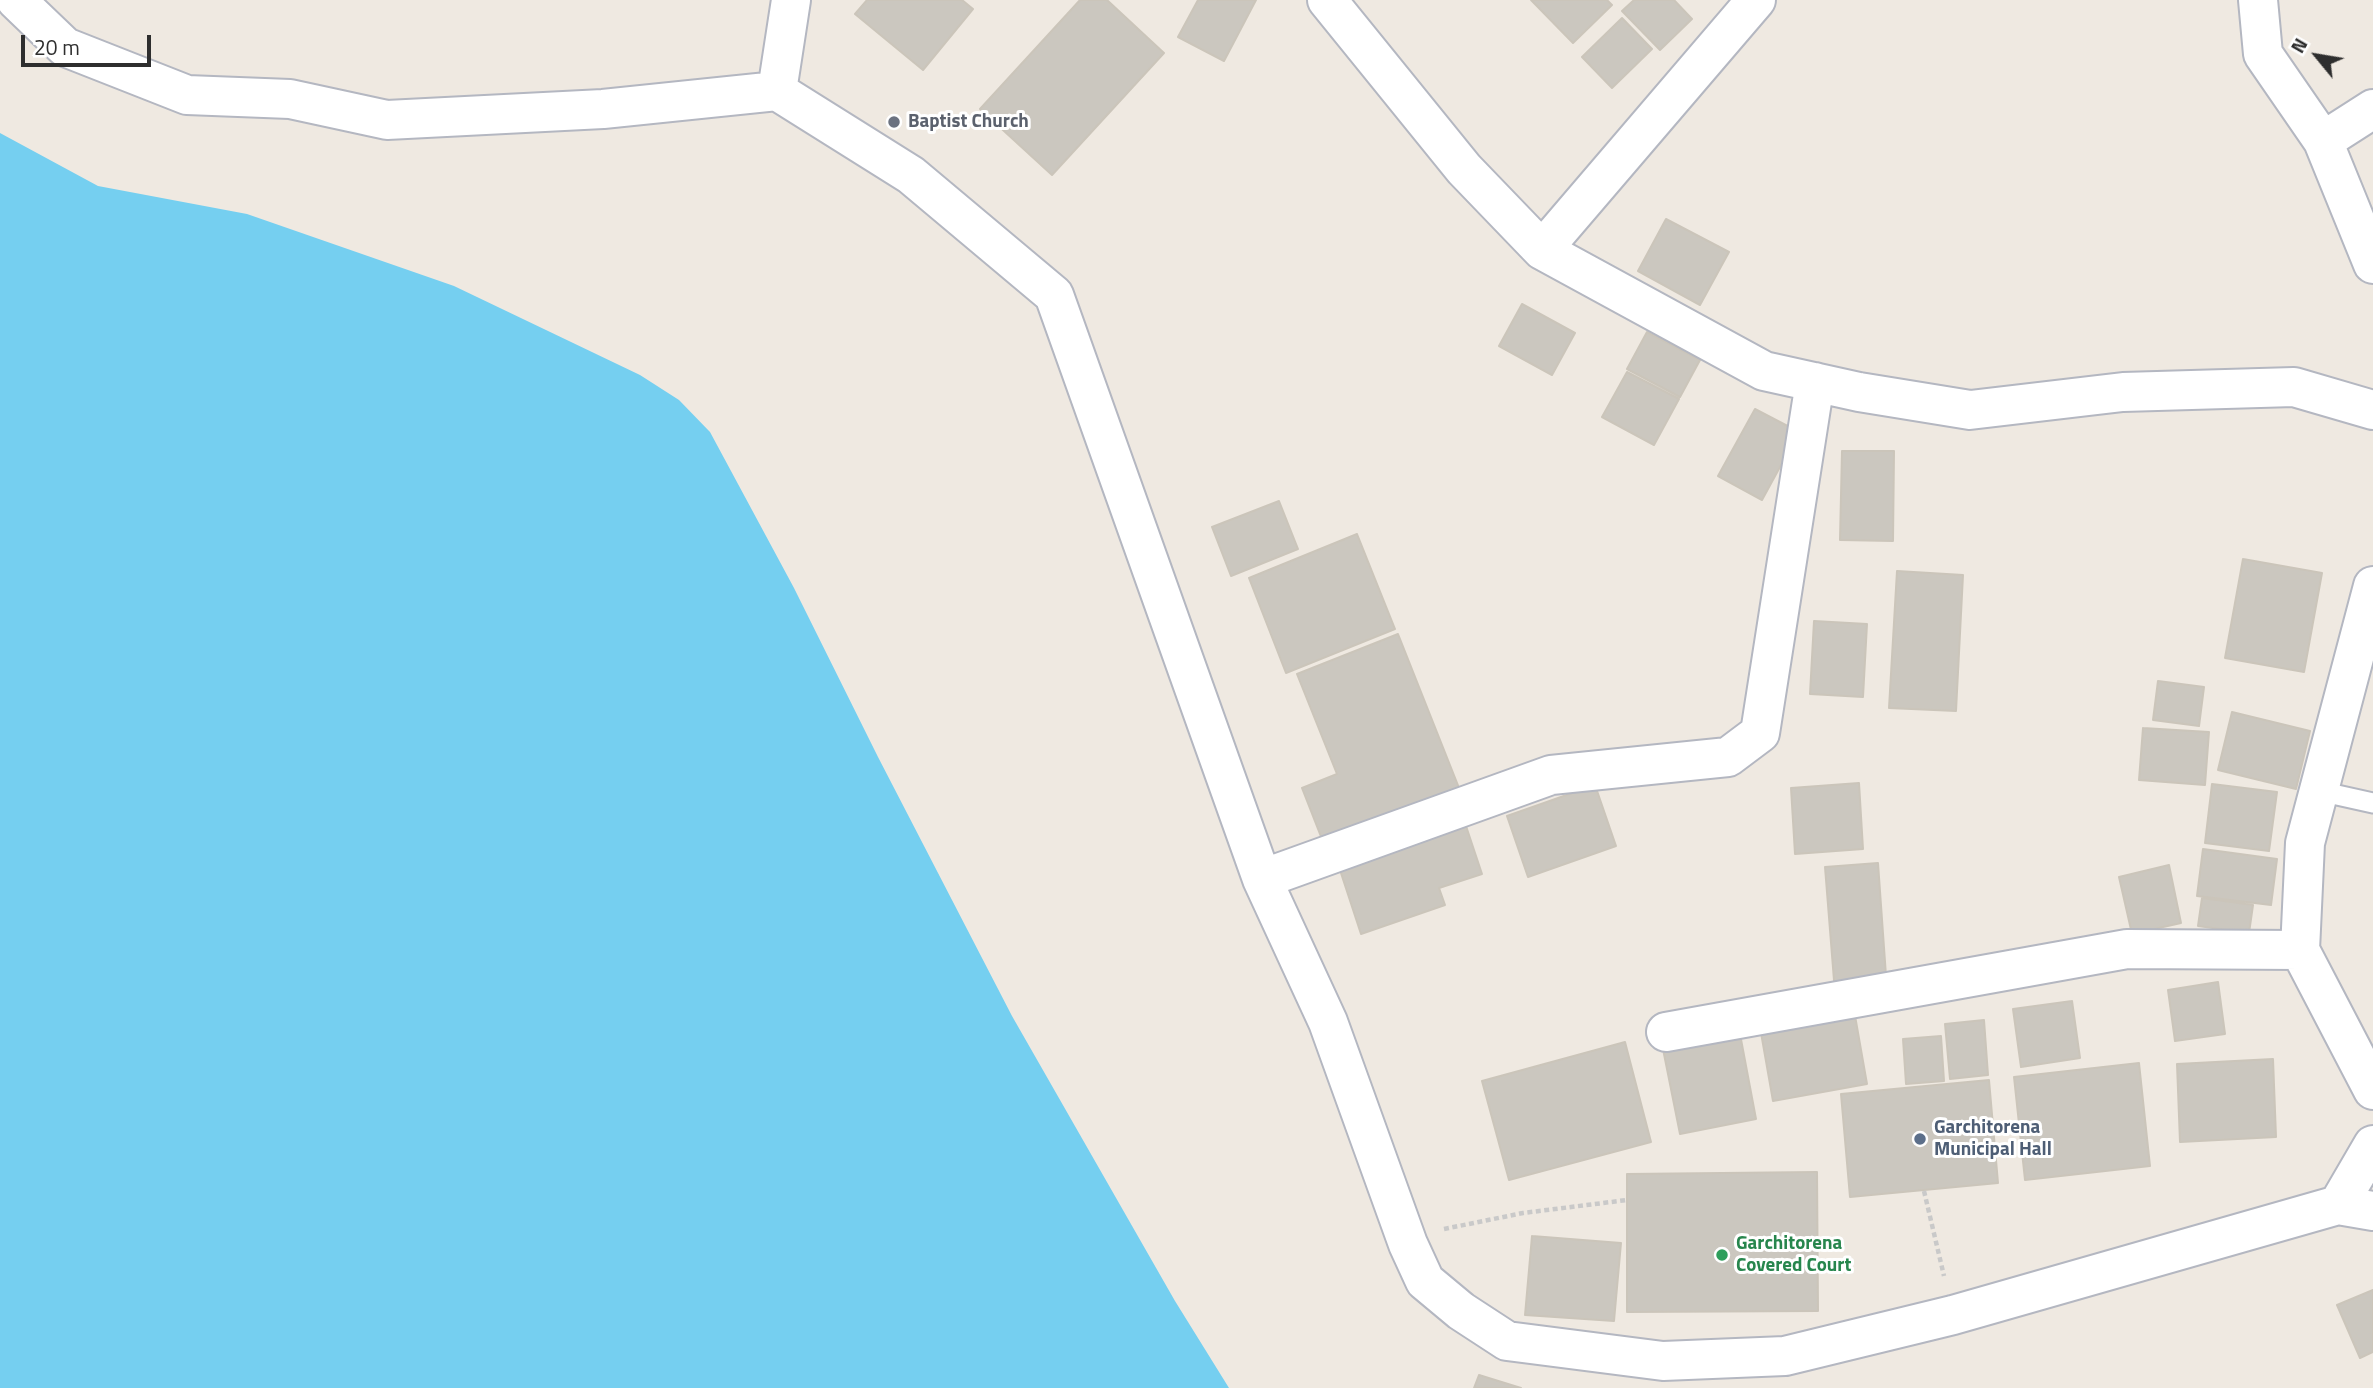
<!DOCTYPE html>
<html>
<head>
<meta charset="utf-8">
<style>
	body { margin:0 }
	#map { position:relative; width:2373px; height:1388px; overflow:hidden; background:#efe9e1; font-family:"Titillium Web",sans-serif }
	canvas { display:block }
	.north { position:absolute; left:2282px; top:21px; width:70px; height:70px; -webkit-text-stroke:5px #fff; paint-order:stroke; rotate:300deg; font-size:19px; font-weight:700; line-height:28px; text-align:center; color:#2e2e2e }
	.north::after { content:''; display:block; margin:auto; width:24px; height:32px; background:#2e2e2e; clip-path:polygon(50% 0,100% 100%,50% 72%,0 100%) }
	.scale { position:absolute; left:21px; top:35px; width:130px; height:32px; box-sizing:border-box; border:4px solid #2e2e2e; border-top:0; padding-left:9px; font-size:21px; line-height:24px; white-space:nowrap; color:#2e2e2e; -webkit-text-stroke:5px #fff; paint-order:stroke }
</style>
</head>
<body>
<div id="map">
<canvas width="2373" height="1388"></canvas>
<div class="north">N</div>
<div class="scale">20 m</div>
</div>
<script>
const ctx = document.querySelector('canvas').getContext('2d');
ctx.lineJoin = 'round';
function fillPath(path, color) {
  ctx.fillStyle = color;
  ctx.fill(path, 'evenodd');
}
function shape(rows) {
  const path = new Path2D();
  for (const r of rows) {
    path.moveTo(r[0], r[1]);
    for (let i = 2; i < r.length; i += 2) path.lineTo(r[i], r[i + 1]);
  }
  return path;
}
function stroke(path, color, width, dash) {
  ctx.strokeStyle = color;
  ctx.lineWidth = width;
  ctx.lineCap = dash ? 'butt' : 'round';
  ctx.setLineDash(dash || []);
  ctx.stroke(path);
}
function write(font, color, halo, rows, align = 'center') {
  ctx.font = font + ' "Titillium Web",sans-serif';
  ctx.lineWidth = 6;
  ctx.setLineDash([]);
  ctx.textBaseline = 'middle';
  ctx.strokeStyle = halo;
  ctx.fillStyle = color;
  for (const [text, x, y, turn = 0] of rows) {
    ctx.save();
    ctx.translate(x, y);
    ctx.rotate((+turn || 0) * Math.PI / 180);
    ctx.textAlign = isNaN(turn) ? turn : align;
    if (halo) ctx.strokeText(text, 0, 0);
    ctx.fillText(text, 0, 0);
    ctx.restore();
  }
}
fillPath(shape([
	[0,133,98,186,247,214,454,286,640,375,679,400,710,432,794,588,878,757,1012,1016,1175,1301,1229,1388,0,1388]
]), '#75cff0');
const building = shape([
	[867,0,962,0,973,9,923,70,855,14,867,0],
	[1080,0,1107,0,1164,53,1052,175,980,109,1080,0],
	[1198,0,1256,0,1224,61,1178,37,1198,0],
	[1531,0,1607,0,1612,5,1573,43,1531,0],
	[1634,0,1674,0,1692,19,1660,50,1622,11,1634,0],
	[1622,18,1652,49,1612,88,1582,57,1622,18],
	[1666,219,1729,252,1700,305,1638,271,1666,219],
	[1522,304,1575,333,1552,375,1499,346,1522,304],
	[1647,332,1700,360,1680,397,1627,369,1647,332],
	[1627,372,1679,399,1654,445,1602,417,1627,372],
	[1755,409,1799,432,1762,500,1718,476,1755,409],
	[1842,451,1894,451,1893,541,1840,540,1842,451],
	[1279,501,1298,549,1231,576,1212,527,1279,501],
	[1357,534,1395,629,1286,673,1249,578,1357,534],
	[2243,559,2322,573,2304,672,2225,658,2243,559],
	[1897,571,1963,575,1956,711,1889,708,1897,571],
	[1814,621,1867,624,1863,697,1810,694,1814,621],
	[1398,634,1463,798,1327,852,1302,788,1337,774,1297,674,1398,634],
	[2158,681,2204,687,2199,726,2153,720,2158,681],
	[2232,712,2310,731,2296,789,2218,770,2232,712],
	[2143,728,2209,732,2205,785,2139,780,2143,728],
	[1859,783,1863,849,1795,854,1791,788,1859,783],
	[2212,784,2277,792,2269,851,2205,843,2212,784],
	[1595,785,1616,846,1528,877,1507,816,1595,785],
	[1466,826,1482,874,1439,888,1445,905,1361,934,1340,870,1466,826],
	[2203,849,2277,859,2271,905,2197,896,2203,849],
	[1878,863,1887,990,1835,993,1825,867,1878,863],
	[2169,865,2181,923,2132,934,2119,877,2169,865],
	[2202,898,2253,905,2249,933,2198,926,2202,898],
	[2218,982,2225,1034,2175,1041,2168,990,2218,982],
	[2072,1001,2080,1058,2021,1067,2013,1009,2072,1001],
	[1854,1010,1867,1084,1773,1101,1760,1027,1854,1010],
	[1984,1020,1988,1075,1950,1079,1945,1024,1984,1020],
	[1740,1034,1756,1119,1680,1134,1663,1049,1740,1034],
	[1941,1036,1944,1081,1906,1084,1903,1039,1941,1036],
	[1625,1042,1651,1142,1509,1180,1482,1081,1625,1042],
	[2273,1059,2276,1137,2180,1142,2177,1064,2273,1059],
	[2139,1063,2150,1166,2025,1180,2014,1077,2139,1063],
	[1989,1080,1998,1183,1850,1197,1841,1094,1989,1080],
	[1817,1172,1818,1311,1627,1312,1627,1174,1817,1172],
	[1532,1236,1621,1243,1614,1321,1525,1315,1532,1236],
	[2373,1290,2373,1352,2360,1358,2337,1305,2373,1290],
	[1479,1375,1521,1388,1474,1388,1479,1375]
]);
fillPath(building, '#cbc7bf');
stroke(building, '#cbc5ba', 2);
const service = shape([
	[2319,791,2373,803]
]);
const minor = shape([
	[16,0,65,47,187,95,290,99,387,120,603,109,777,91],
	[791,0,777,91,911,175,1054,295,1262,879,1328,1022,1408,1244,1425,1281,1461,1311,1507,1341,1663,1361,1785,1356,1953,1315,2338,1205,2373,1211],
	[1327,0,1464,169,1542,250],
	[1756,0,1542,250,1764,371,1859,392,1970,410,2123,392,2294,387,2373,410],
	[2258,0,2263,54,2323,141],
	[2373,109,2323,141,2373,264],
	[2373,586,2305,843,2300,950,2373,1090],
	[1262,879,1551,775,1728,757,1760,733,1815,382],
	[1666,1032,2127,949,2300,950],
	[2338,1205,2373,1145]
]);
stroke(service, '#b4b7c1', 23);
stroke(minor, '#b4b7c1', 42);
stroke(shape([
	[1924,1191,1944,1276],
	[1444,1229,1523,1213,1627,1200]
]), '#c9c9c9', 4.5, [5, 3.5]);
stroke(service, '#fff', 19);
stroke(minor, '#fff', 38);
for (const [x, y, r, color] of [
	[894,122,7,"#6b7280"],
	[1920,1139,7,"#5c6f8a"],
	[1722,1255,7,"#2e9e5b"]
]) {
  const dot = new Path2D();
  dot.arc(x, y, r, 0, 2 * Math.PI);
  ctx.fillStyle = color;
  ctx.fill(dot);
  stroke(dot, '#fff', 2.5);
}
write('bold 19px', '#5b616d', '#fff', [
	["Baptist Church",908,122]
], 'left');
write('bold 19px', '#4e5e75', '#fff', [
	["Garchitorena",1934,1128],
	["Municipal Hall",1934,1150]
], 'left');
write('bold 19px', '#27864d', '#fff', [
	["Garchitorena",1736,1244],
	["Covered Court",1736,1266]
], 'left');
</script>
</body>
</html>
